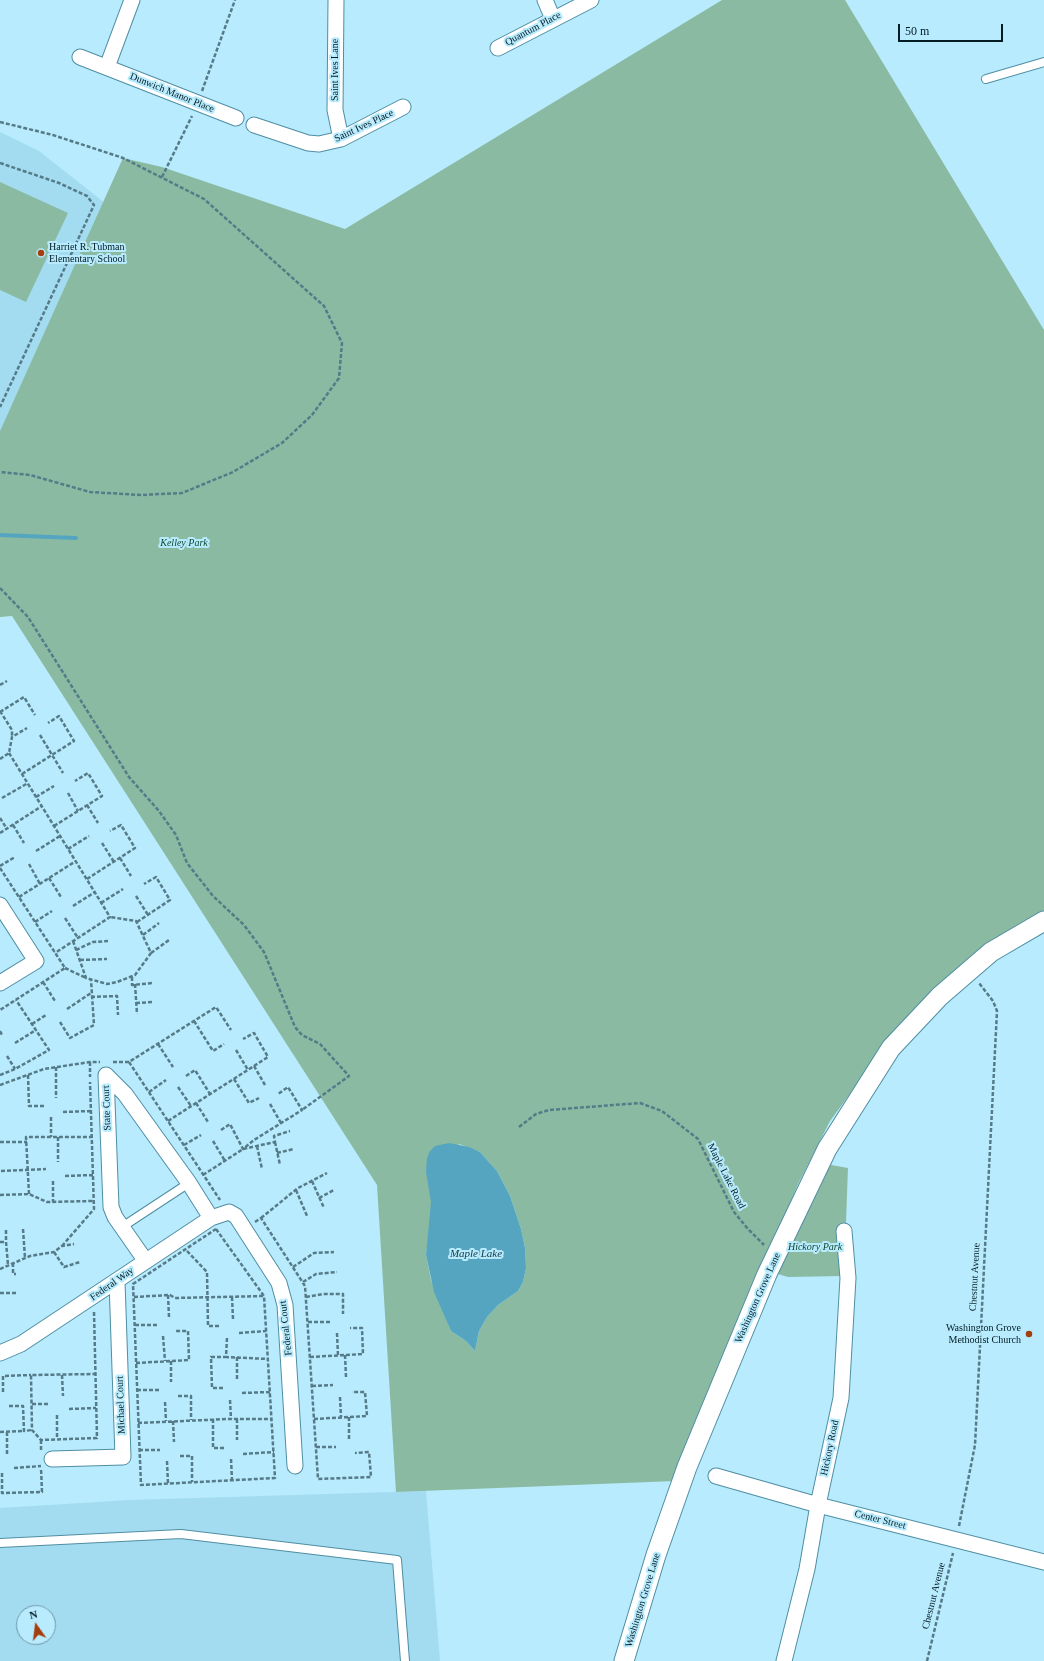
<!DOCTYPE html>
<html>
<head>
<meta charset="utf-8">
<style>
	body { margin:0 }
	#map { position:relative; width:1044px; height:1661px; overflow:hidden; background:#b8ebfd; font-family:Georgia,serif }
	canvas { display:block }
	.north { position:absolute; left:16px; top:1605px; width:40px; height:40px; box-sizing:border-box; background:#b8ebfd; border:1px solid #6f98a6; border-radius:50%; rotate:346deg; font-size:11px; font-weight:700; line-height:16px; text-align:center; color:#021c24 }
	.north::after { content:''; display:block; margin:auto; width:14px; height:18px; background:#a43f0d; clip-path:polygon(50% 0,100% 100%,50% 72%,0 100%) }
	.scale { position:absolute; left:898px; top:24px; width:105px; height:18px; box-sizing:border-box; border:2px solid #021c24; border-top:0; padding-left:5px; font-size:12px; line-height:14px; white-space:nowrap; color:#021c24; -webkit-text-stroke:3px #b8ebfd; paint-order:stroke }
</style>
</head>
<body>
<div id="map">
<canvas width="1044" height="1661"></canvas>
<div class="north">N</div>
<div class="scale">50 m</div>
</div>
<script>
const ctx = document.querySelector('canvas').getContext('2d');
ctx.lineJoin = 'round';
function fillPath(path, color) {
  ctx.fillStyle = color;
  ctx.fill(path, 'evenodd');
}
function shape(rows) {
  const path = new Path2D();
  for (const r of rows) {
    path.moveTo(r[0], r[1]);
    for (let i = 2; i < r.length; i += 2) path.lineTo(r[i], r[i + 1]);
  }
  return path;
}
function stroke(path, color, width, dash) {
  ctx.strokeStyle = color;
  ctx.lineWidth = width;
  ctx.lineCap = dash ? 'butt' : 'round';
  ctx.setLineDash(dash || []);
  ctx.stroke(path);
}
function write(font, color, halo, rows, align = 'center') {
  ctx.font = font + ' Georgia,serif';
  ctx.lineWidth = 4;
  ctx.setLineDash([]);
  ctx.textBaseline = 'middle';
  ctx.strokeStyle = halo;
  ctx.fillStyle = color;
  for (const [text, x, y, turn = 0] of rows) {
    ctx.save();
    ctx.translate(x, y);
    ctx.rotate((+turn || 0) * Math.PI / 180);
    ctx.textAlign = isNaN(turn) ? turn : align;
    if (halo) ctx.strokeText(text, 0, 0);
    ctx.fillText(text, 0, 0);
    ctx.restore();
  }
}
fillPath(shape([
	[0,132,39,151,105,203,0,431],
	[426,1491,440,1661,0,1661,0,1508,130,1500],
	[24,1613,48,1613,48,1637,24,1637]
]), '#a3dcf0');
fillPath(shape([
	[722,0,845,0,1044,330,1044,911,1001,938,878,1056,830,1121,799,1182,736,1327,675,1481,396,1492,377,1185,12,616,0,617,0,431,123,158,162,167,345,229],
	[459,1144,480,1152,497,1171,510,1196,521,1229,525,1248,526,1268,523,1282,518,1291,498,1305,487,1317,479,1331,475,1351,466,1341,451,1331,431,1280,426,1255,431,1215,431,1191],
	[0,182,68,213,26,302,0,290],
	[820,1163,848,1168,844,1276,788,1277,771,1272]
]), '#8abba2');
fillPath(shape([
	[449,1143,469,1147,480,1152,497,1171,510,1196,521,1229,525,1248,526,1268,523,1282,518,1291,498,1305,487,1317,479,1331,475,1351,466,1341,451,1331,434,1292,426,1255,431,1202,426,1172,427,1158,430,1151,435,1146]
]), '#55a5c0');
stroke(shape([
	[0,535,76,538]
]), '#55a5c0', 4);
const service = shape([
	[986,79,1044,62],
	[122,1227,189,1183],
	[0,1543,181,1534,397,1560,405,1661]
]);
const minor = shape([
	[336,0,335,110,341,139],
	[545,0,553,19],
	[498,48,591,0],
	[80,57,236,118],
	[107,67,132,0],
	[254,125,308,143,319,144,341,139,403,107],
	[0,905,36,961,0,983],
	[106,1075,111,1207,115,1217,145,1260],
	[106,1075,125,1094,189,1183,211,1218],
	[0,1353,21,1344,211,1218,229,1212,236,1216,279,1283,285,1305,295,1466],
	[52,1459,123,1457,117,1281],
	[716,1476,818,1505,1044,1562],
	[784,1661,807,1569,818,1505,841,1398,848,1278,844,1231]
]);
const tertiary = shape([
	[624,1661,656,1555,687,1467,767,1274,827,1149,891,1048,940,996,991,952,1044,921]
]);
stroke(service, '#4f8ea3', 10);
stroke(minor, '#4f8ea3', 17);
stroke(tertiary, '#4f8ea3', 21);
stroke(shape([
	[202,91,235,0],
	[0,122,53,135,123,158,204,199,324,306,342,343,339,378,312,415,282,443,233,472,182,493,141,495,90,492,30,475,0,472],
	[0,163,59,183,87,196,94,205,0,407],
	[162,177,192,116],
	[0,588,28,617,129,777,159,811,176,835,187,863,213,896,244,925,264,952,295,1027,302,1035,320,1044,349,1076,302,1110],
	[0,685,7,681],
	[0,711,12,730,12,737],
	[0,712,24,697,35,715],
	[40,735,63,773],
	[9,753,110,917,55,953],
	[0,759,9,753,12,737,27,728],
	[22,774,74,741,59,716,48,723],
	[68,793,78,811],
	[36,797,54,786],
	[2,798,28,783],
	[87,805,98,823],
	[0,818,7,829],
	[13,825,24,843],
	[54,826,102,796,88,773,75,781],
	[0,833,42,806],
	[102,843,114,862],
	[68,849,89,836],
	[36,851,60,836],
	[120,858,131,876],
	[29,864,40,884],
	[0,866,15,857],
	[0,868,65,968,0,1010],
	[49,878,61,897],
	[87,879,135,848,121,825,110,831],
	[136,896,148,915],
	[19,897,76,861],
	[101,903,123,889],
	[73,906,95,892],
	[65,918,78,938],
	[35,922,52,911],
	[137,922,170,900,156,877,144,884],
	[143,935,159,923],
	[73,941,86,978,107,984,117,982,135,975,151,953,136,921,110,917],
	[76,950,93,942,108,941],
	[151,953,169,940],
	[80,960,107,959],
	[65,968,86,978],
	[132,977,132,985,153,983],
	[43,982,55,1001],
	[135,984,137,1014],
	[91,997,117,996,118,1015],
	[136,1003,153,1002],
	[67,1009,91,993],
	[194,1021,213,1051,224,1044],
	[60,1022,70,1038,94,1025,91,980],
	[32,1024,46,1015],
	[0,1031,2,1035],
	[15,1043,36,1030],
	[158,1044,173,1067],
	[236,1050,248,1070],
	[7,1056,15,1069],
	[90,1062,90,1077],
	[113,1062,129,1062,216,1007,231,1030],
	[129,1062,220,1200],
	[254,1066,265,1085],
	[56,1067,56,1098],
	[0,1075,15,1069,49,1050,16,1000],
	[28,1075,29,1106,44,1106],
	[186,1076,195,1070,210,1094],
	[234,1079,249,1103,259,1098],
	[0,1085,44,1069,90,1062,100,1062],
	[178,1087,191,1106],
	[149,1092,166,1080],
	[196,1103,208,1122],
	[270,1104,281,1123],
	[63,1112,91,1111],
	[51,1117,51,1137],
	[168,1121,268,1057,254,1033,243,1039],
	[519,1127,536,1114,549,1110,640,1103,662,1111,698,1139,734,1212,748,1229,764,1245],
	[221,1130,230,1124,243,1149,254,1140,302,1110,288,1087,278,1094],
	[58,1137,58,1162],
	[213,1141,225,1161],
	[0,1142,27,1142],
	[275,1142,280,1165],
	[184,1145,201,1135],
	[257,1146,262,1169],
	[277,1153,294,1149],
	[1,1171,46,1169],
	[203,1175,243,1149,275,1142,274,1136,290,1131],
	[65,1176,93,1175],
	[53,1181,53,1202],
	[312,1181,324,1208],
	[296,1190,307,1216],
	[29,1194,26,1137,92,1137],
	[0,1195,29,1194,47,1202,93,1201],
	[319,1198,334,1190],
	[261,1218,298,1188,327,1173],
	[255,1222,261,1218,305,1286,318,1479,371,1477,369,1452,355,1453],
	[23,1229,25,1258],
	[216,1229,264,1296,275,1478,141,1485,133,1284,216,1229],
	[6,1230,6,1242],
	[0,1242,6,1242,8,1265],
	[62,1246,94,1209,90,1082],
	[187,1251,207,1272,208,1326,220,1326],
	[54,1252,64,1267,80,1262],
	[13,1263,13,1274,16,1274],
	[293,1267,314,1253,334,1252],
	[0,1269,30,1256,54,1252,62,1246,74,1244],
	[303,1282,316,1274,337,1272],
	[0,1293,16,1293],
	[168,1295,169,1317],
	[134,1297,170,1295,175,1298,264,1296],
	[232,1297,233,1319],
	[306,1297,323,1294,343,1294,343,1314],
	[94,1312,97,1438,41,1440,32,1430,31,1375,96,1374],
	[308,1322,331,1322],
	[135,1325,157,1325],
	[239,1333,266,1331],
	[337,1333,338,1356],
	[163,1336,165,1361],
	[227,1338,226,1357,268,1359],
	[345,1355,346,1377],
	[237,1357,237,1380],
	[310,1357,363,1354,362,1328,350,1328],
	[171,1361,171,1382],
	[136,1363,189,1360,188,1331,176,1331],
	[62,1375,63,1396],
	[312,1386,333,1385],
	[223,1388,212,1388,211,1357,226,1357],
	[137,1390,159,1390],
	[3,1392,3,1376,31,1375],
	[242,1393,270,1392],
	[178,1396,191,1396,191,1420],
	[340,1397,341,1417],
	[230,1400,231,1419],
	[165,1402,166,1421],
	[32,1404,50,1404],
	[9,1406,23,1406,24,1431,32,1430],
	[69,1409,96,1408],
	[57,1415,57,1439],
	[349,1417,349,1439],
	[213,1419,213,1448,224,1448],
	[237,1419,237,1440],
	[314,1419,367,1416,365,1392,352,1392],
	[173,1421,174,1442],
	[138,1423,228,1419,271,1419],
	[0,1432,24,1431],
	[7,1432,7,1454],
	[41,1440,41,1451],
	[316,1447,336,1447],
	[139,1450,160,1450],
	[243,1454,274,1452],
	[180,1456,192,1456,192,1482],
	[231,1459,232,1480],
	[167,1461,168,1484],
	[14,1468,41,1466],
	[2,1473,2,1493,42,1492,41,1468],
	[959,1526,975,1445,997,1011,993,1001,979,983],
	[927,1661,953,1553]
]), '#567b88', 2.5, [4, 2]);
stroke(service, '#fff', 8);
stroke(minor, '#fff', 15);
stroke(tertiary, '#fff', 19);
for (const [x, y, r, color] of [
	[41,253,4,"#a43f0d"],
	[1029,1334,4,"#a43f0d"]
]) {
  const dot = new Path2D();
  dot.arc(x, y, r, 0, 2 * Math.PI);
  ctx.fillStyle = color;
  ctx.fill(dot);
  stroke(dot, '#b8ebfd', 1.5);
}
write('10px', '#021c24', '#b8ebfd', [
	["Quantum Place",533,29,-28],
	["Saint Ives Lane",335,70,-90],
	["Dunwich Manor Place",172,93,22],
	["Saint Ives Place",364,126,-25],
	["State Court",107,1108,-92],
	["Maple Lake Road",726,1176,63],
	["Chestnut Avenue",975,1277,-87],
	["Federal Way",112,1284,-35],
	["Washington Grove Lane",758,1298,-66],
	["Federal Court",286,1328,-96],
	["Michael Court",121,1405,-92],
	["Hickory Road",830,1448,-78],
	["Center Street",880,1520,14],
	["Chestnut Avenue",934,1596,-76],
	["Washington Grove Lane",643,1600,-73]
]);
write('10px', '#021c24', '#b8ebfd', [
	["Harriet R. Tubman",49,247],
	["Elementary School",49,259],
	["Washington Grove",1021,1328,"right"],
	["Methodist Church",1021,1340,"right"]
], 'left');
write('italic 10px', '#0e4831', '#b8ebfd', [
	["Kelley Park",184,543],
	["Hickory Park",815,1247]
]);
write('italic 11px', '#113743', '#b8ebfd', [
	["Maple Lake",476,1254]
]);
</script>
</body>
</html>
